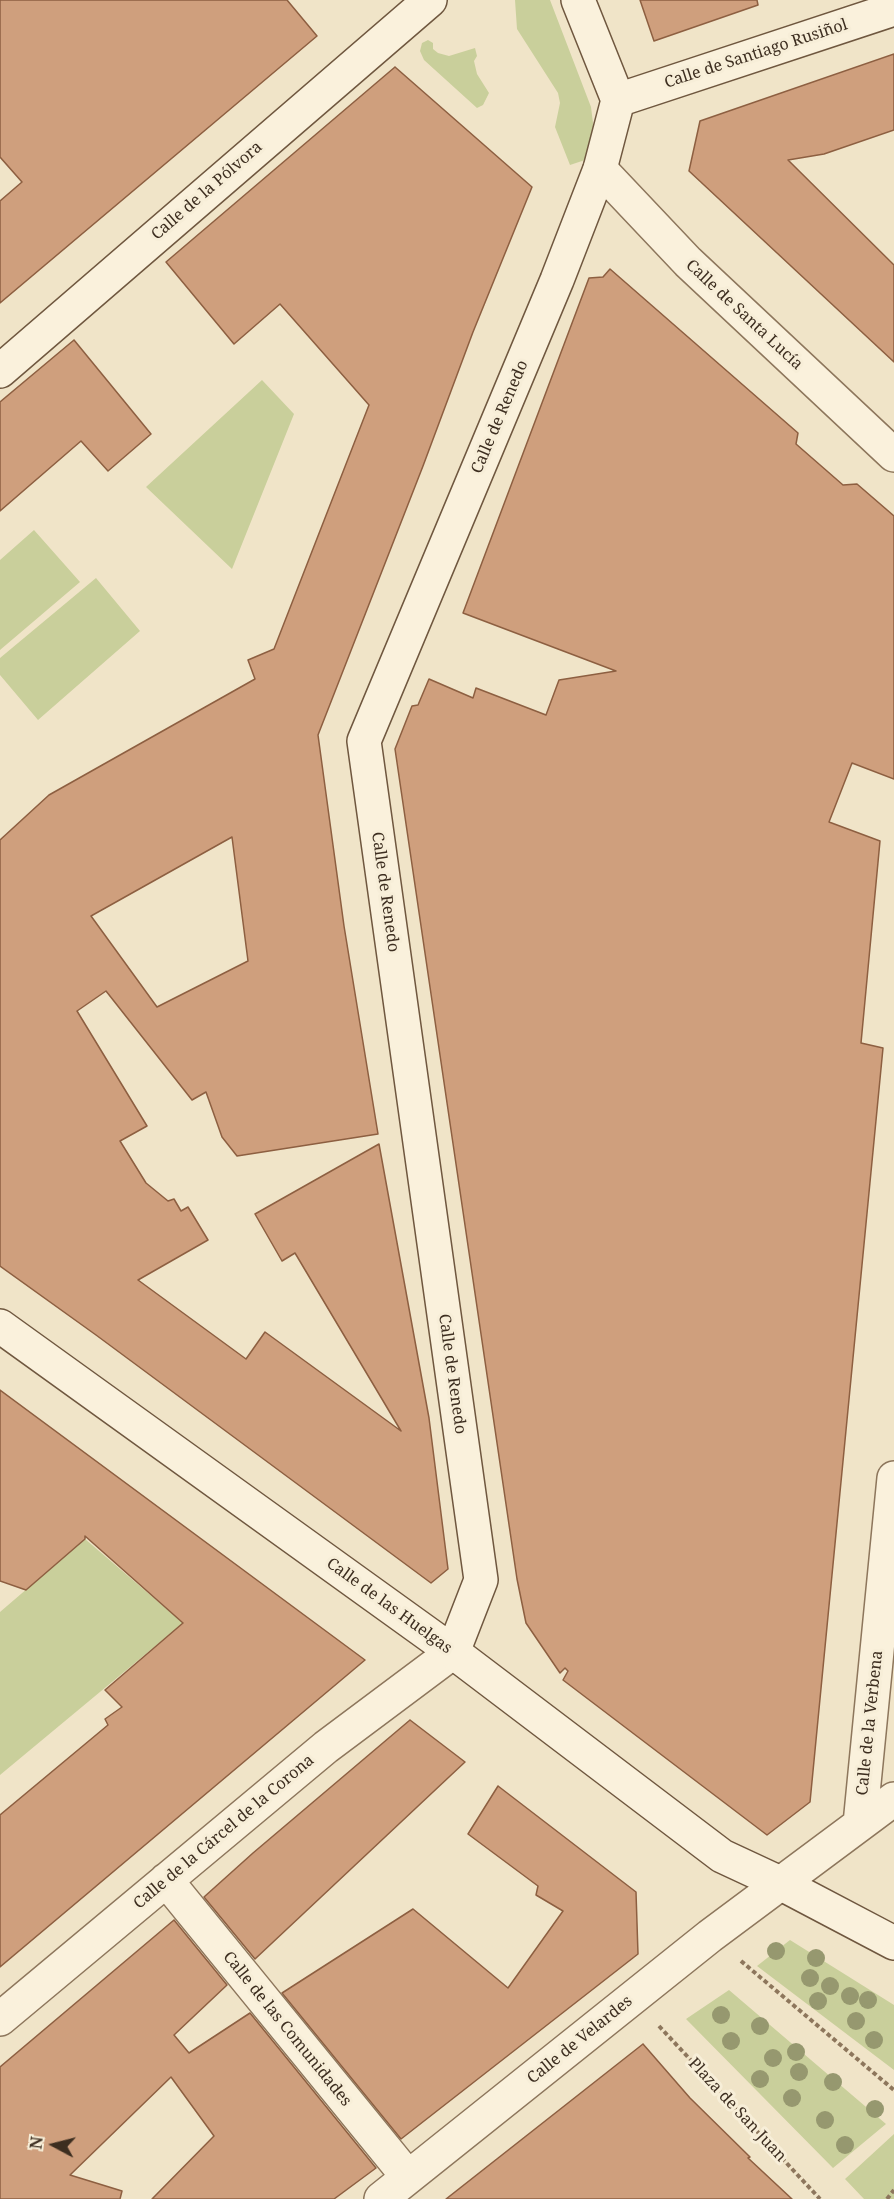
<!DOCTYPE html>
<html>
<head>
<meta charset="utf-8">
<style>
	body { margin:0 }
	#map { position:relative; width:894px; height:2199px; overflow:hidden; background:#f0e4c8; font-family:"Noto Serif",serif }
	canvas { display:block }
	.north { position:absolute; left:24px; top:2115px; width:60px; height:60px; -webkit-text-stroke:4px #f7eed8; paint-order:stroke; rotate:277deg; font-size:16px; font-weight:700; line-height:24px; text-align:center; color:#3d2e20 }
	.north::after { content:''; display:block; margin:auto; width:21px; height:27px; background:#3d2e20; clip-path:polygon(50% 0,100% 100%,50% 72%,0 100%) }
</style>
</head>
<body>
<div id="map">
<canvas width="894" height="2199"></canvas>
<div class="north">N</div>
</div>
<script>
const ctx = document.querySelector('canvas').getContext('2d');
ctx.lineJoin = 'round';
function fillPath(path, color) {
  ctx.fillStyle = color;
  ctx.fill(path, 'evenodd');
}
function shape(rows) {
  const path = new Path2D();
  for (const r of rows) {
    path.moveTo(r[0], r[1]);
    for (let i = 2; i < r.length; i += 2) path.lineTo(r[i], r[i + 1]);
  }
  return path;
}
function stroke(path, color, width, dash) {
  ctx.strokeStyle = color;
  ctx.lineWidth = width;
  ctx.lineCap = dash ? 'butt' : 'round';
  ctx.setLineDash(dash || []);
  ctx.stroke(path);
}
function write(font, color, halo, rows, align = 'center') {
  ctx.font = font + ' "Noto Serif",serif';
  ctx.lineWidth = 6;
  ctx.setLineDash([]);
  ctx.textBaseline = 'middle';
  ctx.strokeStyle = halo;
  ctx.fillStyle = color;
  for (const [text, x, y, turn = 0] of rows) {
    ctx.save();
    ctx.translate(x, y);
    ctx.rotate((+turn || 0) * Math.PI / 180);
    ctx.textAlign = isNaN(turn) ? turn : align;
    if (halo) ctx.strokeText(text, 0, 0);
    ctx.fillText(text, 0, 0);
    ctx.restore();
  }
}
fillPath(shape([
	[515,0,550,0,591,107,594,131,585,160,570,165,555,127,560,103,558,93,517,29],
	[428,40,433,43,433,49,438,53,449,56,475,48,477,56,474,61,477,74,489,93,483,105,477,108,424,60,420,51,422,43],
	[262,380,294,414,232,569,146,487],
	[34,530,80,582,0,650,0,560],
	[96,578,140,631,38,720,0,675,0,658],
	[85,1539,183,1623,0,1775,0,1612],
	[790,1940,894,2005,894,2070,757,1966],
	[729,1990,886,2124,833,2168,686,2019],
	[894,2134,894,2199,864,2199,845,2179]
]), '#c9cf9b');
const building = shape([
	[0,0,287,0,317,36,0,303,0,201,22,182,0,157,0,0],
	[640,0,757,0,758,5,654,41,640,0],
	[894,54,894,130,824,154,788,160,894,265,894,362,689,171,700,121,894,54],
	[395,67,532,187,473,332,423,466,318,735,344,926,378,1134,237,1156,222,1137,206,1092,192,1100,106,991,77,1011,147,1126,120,1141,146,1183,168,1201,174,1199,181,1211,188,1207,208,1240,138,1280,246,1359,265,1332,401,1431,295,1253,282,1261,255,1214,379,1144,429,1418,448,1569,431,1583,96,1335,0,1266,0,840,49,795,255,679,248,660,274,649,369,405,280,304,234,344,166,262,395,67],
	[232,837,248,961,157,1007,91,916,232,837],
	[610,269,798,433,796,444,843,485,857,484,894,516,894,779,852,763,829,822,880,841,861,1043,883,1048,810,1802,767,1835,563,1680,568,1671,565,1668,560,1673,526,1623,517,1579,395,749,412,706,418,705,429,679,473,698,476,688,546,715,559,680,616,671,463,613,589,278,603,277,610,269],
	[74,340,151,434,108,471,81,441,0,511,0,402,74,340],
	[0,1390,365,1660,0,1967,0,1815,108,1725,105,1719,122,1707,105,1690,183,1623,85,1536,85,1539,26,1590,0,1581,0,1390],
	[410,1720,465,1762,255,1959,204,1897,253,1853,410,1720],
	[498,1786,636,1892,638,1954,401,2139,282,1993,413,1909,508,1988,563,1911,536,1895,538,1886,468,1834,498,1786],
	[174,1920,227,1985,174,2035,189,2053,250,2013,376,2168,334,2199,152,2199,214,2136,171,2077,70,2175,122,2191,120,2199,0,2199,0,2067,174,1920],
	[643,2044,690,2098,750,2157,748,2158,792,2199,446,2199,643,2044]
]);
fillPath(building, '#cf9f7d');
stroke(building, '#8d5f41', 1.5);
const street = shape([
	[600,169,688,262,894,455],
	[860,1824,894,1478],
	[166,1880,408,2177],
	[0,2019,326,1747,453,1652],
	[381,2199,710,1936,894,1799]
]);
const secondary = shape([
	[618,100,894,9],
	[0,371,430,0],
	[0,1326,453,1652,722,1856,780,1883,894,1943],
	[453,1652,481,1580,364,741,557,280,600,169,618,100,578,0]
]);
stroke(street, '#8d765c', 36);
stroke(secondary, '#6f573f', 36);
stroke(shape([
	[741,1961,894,2090],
	[659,2026,820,2199],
	[887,2199,894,2190]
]), '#8d765c', 4, [4.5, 3]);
stroke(street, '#faf1dc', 33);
stroke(secondary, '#faf1dc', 33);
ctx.fillStyle = '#96986f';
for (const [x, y] of [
	[776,1951],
	[816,1958],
	[810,1978],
	[830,1986],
	[850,1996],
	[868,2000],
	[818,2001],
	[721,2015],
	[856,2021],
	[760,2026],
	[874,2040],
	[731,2041],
	[796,2052],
	[773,2058],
	[799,2072],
	[760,2079],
	[833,2082],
	[792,2098],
	[875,2109],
	[825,2120],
	[845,2145]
]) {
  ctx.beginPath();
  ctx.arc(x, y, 9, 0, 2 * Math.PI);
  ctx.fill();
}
write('16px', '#3d2e20', '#f7eed8', [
	["Calle de Santiago Rusiñol",756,54,-18],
	["Calle de la Pólvora",207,191,-41],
	["Calle de Santa Lucía",744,315,43],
	["Calle de Renedo",500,417,-67],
	["Calle de Renedo",385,892,82],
	["Calle de Renedo",452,1374,82],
	["Calle de las Huelgas",389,1606,36],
	["Calle de la Verbena",870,1723,-84],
	["Calle de la Cárcel de la Corona",224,1832,-40],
	["Calle de las Comunidades",287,2029,51],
	["Calle de Velardes",580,2040,-39],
	["Plaza de San Juan",737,2110,47]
]);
</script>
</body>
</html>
